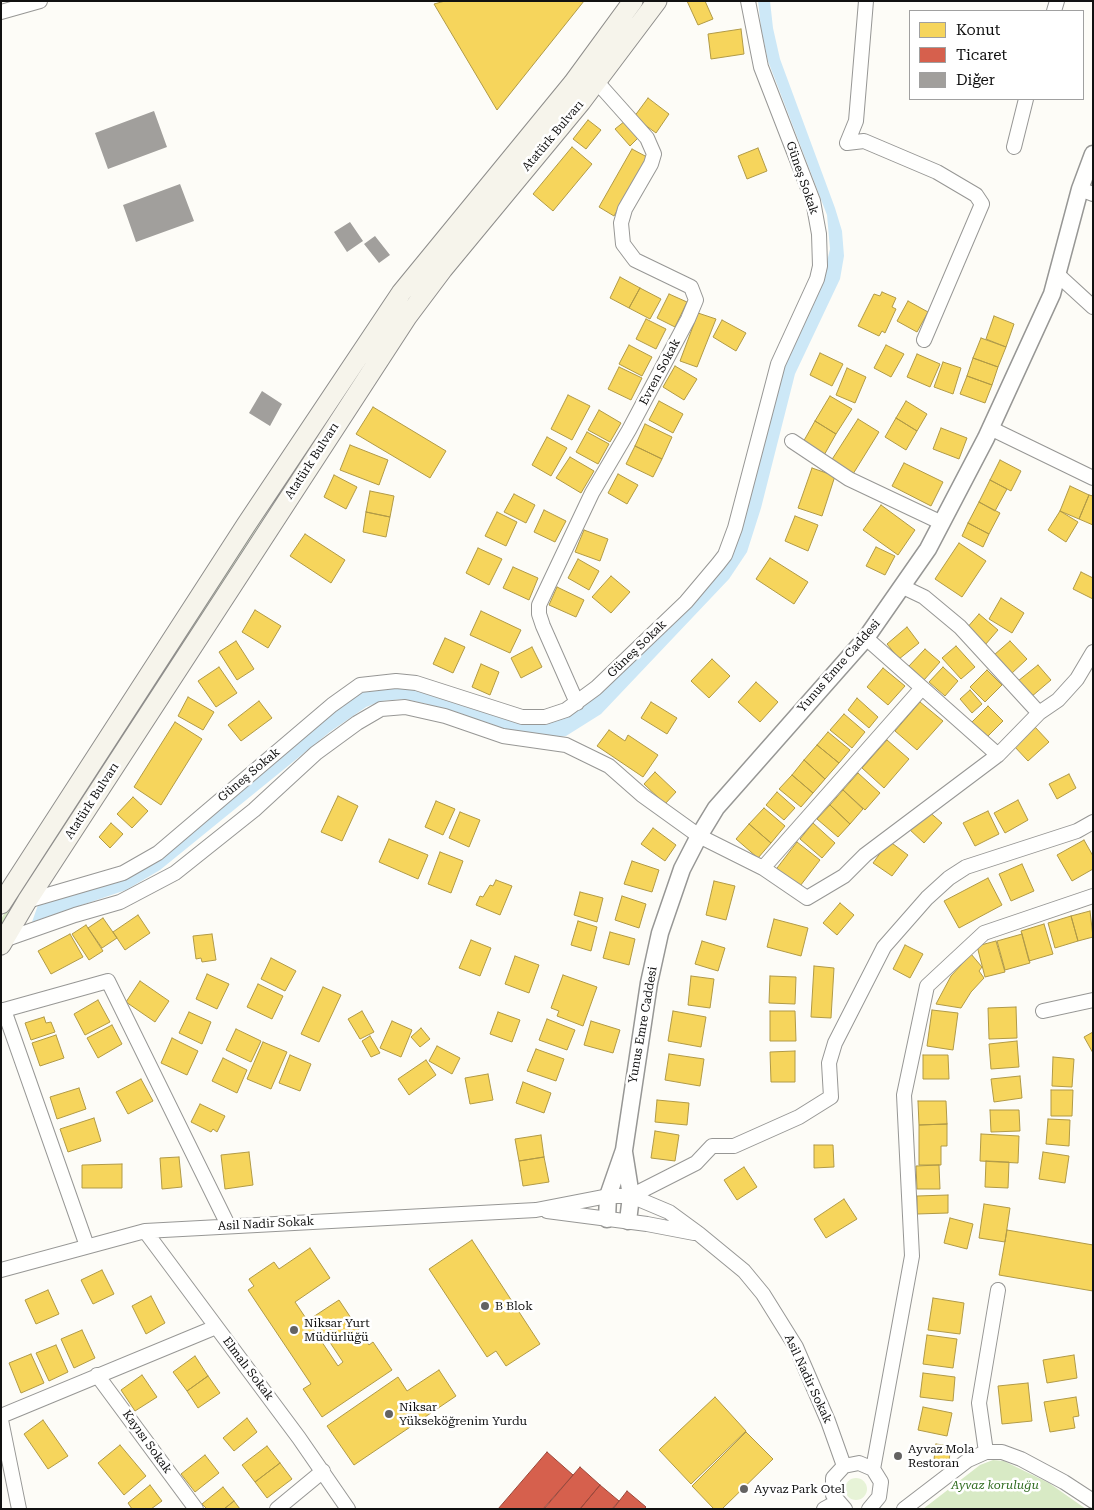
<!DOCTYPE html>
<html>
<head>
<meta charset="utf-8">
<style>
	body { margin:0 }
	#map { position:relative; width:1094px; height:1510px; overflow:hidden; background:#fdfcf7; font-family:"Roboto Serif",serif }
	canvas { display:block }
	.frame { position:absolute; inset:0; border:2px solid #111; pointer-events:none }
	.legend { position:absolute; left:909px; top:10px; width:175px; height:90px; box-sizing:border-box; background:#fff; border:1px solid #a0a0a0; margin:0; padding:6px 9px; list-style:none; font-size:15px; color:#111 }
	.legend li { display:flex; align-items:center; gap:10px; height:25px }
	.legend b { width:25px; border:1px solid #a0a0a0 }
</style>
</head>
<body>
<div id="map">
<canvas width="1094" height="1510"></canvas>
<div class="frame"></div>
<ul class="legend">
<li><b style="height:14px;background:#f6d55c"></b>Konut</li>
<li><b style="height:14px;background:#d6604d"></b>Ticaret</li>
<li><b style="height:14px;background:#a19f9c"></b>Diğer</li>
</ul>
</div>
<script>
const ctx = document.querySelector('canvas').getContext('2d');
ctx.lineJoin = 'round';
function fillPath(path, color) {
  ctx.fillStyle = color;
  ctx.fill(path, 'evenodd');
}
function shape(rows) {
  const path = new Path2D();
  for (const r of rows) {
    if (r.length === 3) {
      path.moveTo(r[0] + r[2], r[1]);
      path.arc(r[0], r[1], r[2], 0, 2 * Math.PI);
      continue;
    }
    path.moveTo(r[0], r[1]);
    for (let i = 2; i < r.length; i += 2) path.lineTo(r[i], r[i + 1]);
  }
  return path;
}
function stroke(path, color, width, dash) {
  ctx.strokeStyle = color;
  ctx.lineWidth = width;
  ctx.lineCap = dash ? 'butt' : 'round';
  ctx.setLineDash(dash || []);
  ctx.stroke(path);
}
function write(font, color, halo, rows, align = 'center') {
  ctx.font = font + ' "Roboto Serif",serif';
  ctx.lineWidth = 5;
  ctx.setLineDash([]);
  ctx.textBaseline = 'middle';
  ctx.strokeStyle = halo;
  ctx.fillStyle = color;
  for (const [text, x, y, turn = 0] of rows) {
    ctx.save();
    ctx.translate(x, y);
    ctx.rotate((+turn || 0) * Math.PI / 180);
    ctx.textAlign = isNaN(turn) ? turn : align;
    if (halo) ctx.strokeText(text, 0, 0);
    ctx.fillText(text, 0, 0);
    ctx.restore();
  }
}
fillPath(shape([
	[856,1489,11]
]), '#e7f3d7');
fillPath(shape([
	[642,1,647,1,378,344,264,517,1,926,1,919,30,873,215,587,415,288],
	[993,1460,1004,1461,1049,1483,1086,1509,923,1509,980,1465]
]), '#d8eac5');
fillPath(shape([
	[758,1,770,1,773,28,780,59,835,208,842,231,844,256,840,279,795,374,761,508,747,552,729,579,601,714,566,736,551,738,525,736,427,704,404,699,381,701,366,707,331,731,160,870,126,890,32,922,38,905,123,877,353,696,366,690,410,686,495,715,572,713,605,690,726,565,744,518,784,364,824,274,830,249,827,215,768,61,761,28]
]), '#cde8f7');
const homes = shape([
	[445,1,584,1,497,110,434,4,445,1],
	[687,1,705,1,713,19,698,25,687,1],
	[741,29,744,54,711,59,708,34,741,29],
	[648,98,669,114,656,133,634,117,648,98],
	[588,120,601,130,586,149,573,139,588,120],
	[625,121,639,137,630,146,615,129,625,121],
	[572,147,592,164,553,211,533,194,572,147],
	[758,148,767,171,747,179,738,156,758,148],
	[632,149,647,157,614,216,599,207,632,149],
	[620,277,640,288,629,308,610,298,620,277],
	[640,288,661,299,650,319,629,308,640,288],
	[882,292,896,298,892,307,896,309,885,333,882,331,879,336,858,326,874,294,880,296,882,292],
	[669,294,687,302,675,327,657,318,669,294],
	[908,301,928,312,917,332,897,321,908,301],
	[698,313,716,319,697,367,680,361,698,313],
	[994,316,1014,324,1006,347,986,339,994,316],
	[646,319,666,329,656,349,636,339,646,319],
	[722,320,746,333,736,351,713,337,722,320],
	[981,338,1006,347,998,367,973,358,981,338],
	[629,345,652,357,642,376,619,364,629,345],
	[886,345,904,354,891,377,874,368,886,345],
	[820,353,843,364,832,386,810,375,820,353],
	[917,354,940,364,930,387,907,377,917,354],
	[973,358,998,367,992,385,967,376,973,358],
	[943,362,961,368,953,394,934,387,943,362],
	[675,366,697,379,684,400,663,387,675,366],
	[619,367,642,378,631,400,608,389,619,367],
	[847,368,866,377,855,403,836,395,847,368],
	[967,376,992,385,985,403,960,394,967,376],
	[568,395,590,406,572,440,551,429,568,395],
	[830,396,852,409,836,434,815,421,830,396],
	[659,401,683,414,673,433,649,420,659,401],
	[906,401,927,414,917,431,896,418,906,401],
	[373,407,446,451,430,478,356,434,373,407],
	[599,410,621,423,610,442,588,430,599,410],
	[896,418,917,431,906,450,885,437,896,418],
	[858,419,879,432,853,474,831,461,858,419],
	[815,421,836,434,823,457,802,444,815,421],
	[645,424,672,437,662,459,635,446,645,424],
	[941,428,967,438,959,459,933,449,941,428],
	[587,432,609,444,598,464,576,452,587,432],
	[547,437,567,448,551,476,532,465,547,437],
	[350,445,388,460,379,485,340,470,350,445],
	[635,446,662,459,653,477,626,464,635,446],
	[570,457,594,471,581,493,556,478,570,457],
	[1000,460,1021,471,1011,491,990,480,1000,460],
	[904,463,943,482,931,506,892,486,904,463],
	[812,468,835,476,822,516,798,508,812,468],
	[618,474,638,485,627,504,608,493,618,474],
	[334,475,357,487,346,509,324,497,334,475],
	[990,480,1007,489,995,511,979,502,990,480],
	[1070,486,1089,495,1079,519,1060,511,1070,486],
	[370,491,394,496,390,517,366,512,370,491],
	[514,494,535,505,526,523,504,512,514,494],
	[1089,495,1093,496,1093,525,1079,519,1089,495],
	[979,502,1000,513,989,534,968,523,979,502],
	[881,505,915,530,898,555,863,530,881,505],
	[544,510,566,521,555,542,534,532,544,510],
	[1060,511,1078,522,1066,542,1048,530,1060,511],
	[366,512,390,517,386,537,363,532,366,512],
	[497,512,517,522,506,546,485,536,497,512],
	[795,516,818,525,808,551,785,541,795,516],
	[968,523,989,534,983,547,962,536,968,523],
	[584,530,608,539,600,561,575,552,584,530],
	[305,534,345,560,331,583,290,556,305,534],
	[959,543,986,561,962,597,935,579,959,543],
	[876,547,895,556,885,575,866,566,876,547],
	[478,548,502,559,489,585,466,573,478,548],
	[770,558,808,582,794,604,756,579,770,558],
	[578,559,599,571,589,590,568,578,578,559],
	[513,567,538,578,529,600,503,588,513,567],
	[1081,572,1093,578,1093,599,1073,589,1081,572],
	[611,576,630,592,611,613,592,597,611,576],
	[557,587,584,600,576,617,549,605,557,587],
	[1001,598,1024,613,1012,633,989,619,1001,598],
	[255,610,281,626,268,648,242,632,255,610],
	[481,611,521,630,510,653,470,635,481,611],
	[979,614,998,630,985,645,966,629,979,614],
	[907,627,919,643,899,659,887,644,907,627],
	[445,638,465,647,453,673,433,664,445,638],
	[236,641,254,669,237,680,219,652,236,641],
	[1010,641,1027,659,1011,674,994,655,1010,641],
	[956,646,975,667,961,679,942,658,956,646],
	[532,647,542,667,521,678,511,658,532,647],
	[925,649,940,662,924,680,909,666,925,649],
	[712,659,730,676,709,698,691,681,712,659],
	[481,664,499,672,490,695,472,687,481,664],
	[1038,665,1051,680,1031,697,1018,681,1038,665],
	[219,667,237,693,216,707,198,681,219,667],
	[943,667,958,681,945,696,929,682,943,667],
	[883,668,905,686,888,705,867,687,883,668],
	[987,670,1002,685,985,702,970,687,987,670],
	[756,682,778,702,760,722,738,702,756,682],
	[970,690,982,704,972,713,960,699,970,690],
	[188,697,214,712,203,730,178,716,188,697],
	[857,698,878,717,869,728,848,710,857,698],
	[259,701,272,718,241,741,228,725,259,701],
	[651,702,677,718,667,734,641,718,651,702],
	[920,702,943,721,917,750,895,731,920,702],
	[988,706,1003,721,986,738,971,723,988,706],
	[844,714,865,732,852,748,830,730,844,714],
	[175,722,202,739,161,805,134,787,175,722],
	[1035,727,1049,742,1028,761,1014,746,1035,727],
	[609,730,625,741,628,735,658,755,643,777,597,746,609,730],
	[828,732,850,750,839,763,817,745,828,732],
	[887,740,909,759,884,788,862,768,887,740],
	[817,745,839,763,825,779,804,760,817,745],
	[804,760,825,779,813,793,792,775,804,760],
	[655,772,676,792,665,804,644,784,655,772],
	[858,773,880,793,865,810,843,790,858,773],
	[1069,774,1076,788,1057,799,1049,784,1069,774],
	[792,775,813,793,801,807,779,789,792,775],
	[843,790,863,809,850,824,830,805,843,790],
	[777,792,795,808,784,820,766,805,777,792],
	[338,796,358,806,342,841,321,832,338,796],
	[133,797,148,811,132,828,117,814,133,797],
	[1018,800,1028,820,1005,833,994,813,1018,800],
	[436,801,455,809,443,835,425,827,436,801],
	[830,805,850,824,838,837,817,819,830,805],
	[764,808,785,826,771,843,749,824,764,808],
	[927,810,942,823,924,843,909,829,927,810],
	[988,811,999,834,975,846,963,823,988,811],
	[460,812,480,820,469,847,449,838,460,812],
	[111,823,123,834,110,848,99,837,111,823],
	[813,823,835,843,822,858,800,839,813,823],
	[749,824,771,843,758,858,736,839,749,824],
	[653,828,676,845,665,861,641,844,653,828],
	[389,839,428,855,418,879,379,862,389,839],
	[1084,840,1093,856,1093,869,1072,881,1057,855,1084,840],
	[889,841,908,855,892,876,873,863,889,841],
	[797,842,820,860,797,890,774,872,797,842],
	[440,852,463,861,451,893,428,884,440,852],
	[632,861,659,870,652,892,624,884,632,861],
	[1022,864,1034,891,1011,901,999,874,1022,864],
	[988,878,1002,905,959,928,944,901,988,878],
	[496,880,512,886,500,915,476,905,480,896,483,897,490,885,493,886,496,880],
	[714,881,735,886,726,920,706,915,714,881],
	[580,892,603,898,597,922,574,915,580,892],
	[622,896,646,904,639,928,615,920,622,896],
	[840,903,854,915,837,935,823,923,840,903],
	[1090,911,1093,937,1078,941,1071,916,1090,911],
	[138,915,150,933,125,950,113,932,138,915],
	[1071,916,1078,941,1055,948,1048,923,1071,916],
	[103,918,117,938,102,948,88,928,103,918],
	[774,919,808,928,801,956,767,947,774,919],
	[578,921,597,927,591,951,571,945,578,921],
	[1044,924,1053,954,1029,961,1021,931,1044,924],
	[86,925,103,951,89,960,72,934,86,925],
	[610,932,635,939,629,965,603,958,610,932],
	[70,934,83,957,51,974,38,951,70,934],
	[212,934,216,960,202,962,201,958,196,959,193,936,212,934],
	[1022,934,1030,963,1005,970,997,941,1022,934],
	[471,940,491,948,480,976,459,968,471,940],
	[702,941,725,948,718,971,695,964,702,941],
	[996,941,1005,972,985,977,977,946,996,941],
	[905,945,923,954,910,978,893,969,905,945],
	[971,954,982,967,979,971,984,978,971,992,961,1008,936,1004,951,976,971,954],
	[515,956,539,965,529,993,505,984,515,956],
	[271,958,296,971,285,991,261,979,271,958],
	[814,966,834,968,831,1018,811,1017,814,966],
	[207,974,229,984,217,1009,196,999,207,974],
	[563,975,597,987,583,1026,557,1016,559,1011,551,1008,563,975],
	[691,976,714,979,710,1008,688,1005,691,976],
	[770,976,796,977,795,1004,769,1003,770,976],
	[140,981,169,1001,155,1022,126,1002,140,981],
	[258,984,283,996,272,1019,247,1007,258,984],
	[323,987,341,995,319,1042,301,1034,323,987],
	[98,1000,110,1022,85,1035,74,1014,98,1000],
	[1016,1007,1017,1038,989,1039,988,1008,1016,1007],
	[932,1010,958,1013,953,1050,927,1046,932,1010],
	[362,1011,374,1032,360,1039,348,1019,362,1011],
	[673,1011,706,1017,701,1047,668,1041,673,1011],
	[770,1011,795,1011,796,1041,770,1041,770,1011],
	[189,1012,211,1022,202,1044,179,1033,189,1012],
	[498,1012,520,1020,512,1042,490,1034,498,1012],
	[44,1017,46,1023,51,1022,55,1032,31,1040,25,1023,44,1017],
	[547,1019,575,1030,567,1050,539,1040,547,1019],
	[392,1021,412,1030,401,1057,380,1048,392,1021],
	[591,1021,620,1030,613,1053,584,1045,591,1021],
	[112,1025,122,1044,98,1058,87,1038,112,1025],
	[421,1028,430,1039,420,1047,411,1037,421,1028],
	[236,1029,261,1041,251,1062,226,1050,236,1029],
	[1093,1032,1093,1053,1084,1037,1093,1032],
	[56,1035,64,1058,40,1066,32,1043,56,1035],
	[370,1036,380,1053,371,1057,362,1041,370,1036],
	[172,1038,198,1051,187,1075,161,1063,172,1038],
	[1017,1041,1019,1067,991,1069,989,1044,1017,1041],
	[263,1042,287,1052,271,1089,247,1079,263,1042],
	[437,1046,460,1058,452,1074,429,1061,437,1046],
	[536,1049,564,1059,556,1081,527,1071,536,1049],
	[795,1051,795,1082,771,1082,770,1052,795,1051],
	[669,1054,704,1059,700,1086,665,1080,669,1054],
	[290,1055,311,1064,300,1091,279,1083,290,1055],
	[923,1055,948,1055,949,1079,923,1079,923,1055],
	[1053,1057,1074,1059,1072,1087,1052,1086,1053,1057],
	[223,1058,247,1070,237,1093,212,1081,223,1058],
	[426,1060,436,1075,409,1095,398,1079,426,1060],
	[488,1074,493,1100,470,1104,465,1078,488,1074],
	[1020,1076,1022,1098,994,1102,991,1079,1020,1076],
	[141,1079,153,1101,128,1114,116,1092,141,1079],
	[523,1082,551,1093,544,1113,516,1103,523,1082],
	[79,1088,86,1109,57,1119,50,1097,79,1088],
	[1051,1090,1073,1090,1072,1116,1051,1116,1051,1090],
	[657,1100,689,1103,687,1125,655,1122,657,1100],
	[918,1101,946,1101,947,1124,919,1125,918,1101],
	[200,1104,225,1116,217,1132,213,1129,211,1132,191,1122,200,1104],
	[990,1110,1019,1110,1020,1131,991,1132,990,1110],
	[94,1118,101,1141,68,1152,60,1129,94,1118],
	[1048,1119,1070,1120,1069,1146,1046,1144,1048,1119],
	[947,1124,947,1146,941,1146,941,1165,919,1165,919,1125,947,1124],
	[655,1131,679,1135,675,1161,651,1158,655,1131],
	[981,1134,1019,1136,1018,1163,980,1161,981,1134],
	[541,1135,544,1157,519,1161,515,1139,541,1135],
	[814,1145,833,1145,834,1167,814,1168,814,1145],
	[249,1152,253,1185,225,1189,221,1155,249,1152],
	[1043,1152,1069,1156,1065,1183,1039,1179,1043,1152],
	[179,1157,182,1187,162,1189,160,1158,179,1157],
	[544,1157,549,1182,523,1186,519,1161,544,1157],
	[986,1161,1009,1162,1008,1188,985,1187,986,1161],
	[122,1164,122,1188,82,1188,82,1165,122,1164],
	[939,1165,940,1189,917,1189,916,1166,939,1165],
	[744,1167,757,1187,737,1200,724,1180,744,1167],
	[948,1195,948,1213,917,1214,917,1196,948,1195],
	[844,1199,857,1219,826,1238,814,1219,844,1199],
	[984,1204,1010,1208,1005,1242,979,1238,984,1204],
	[950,1218,973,1224,967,1249,944,1243,950,1218],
	[1007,1230,1093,1245,1093,1291,999,1275,1007,1230],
	[472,1240,540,1344,506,1366,496,1351,487,1357,429,1269,472,1240],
	[310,1248,330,1278,295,1302,338,1366,343,1362,313,1317,339,1300,369,1345,373,1342,392,1370,322,1417,303,1389,311,1384,248,1290,254,1286,249,1279,274,1262,279,1269,310,1248],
	[102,1270,114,1294,93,1304,81,1280,102,1270],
	[48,1290,59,1314,36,1324,25,1300,48,1290],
	[151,1296,165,1323,146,1334,132,1306,151,1296],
	[933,1298,964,1303,960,1334,928,1330,933,1298],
	[82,1330,95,1358,74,1368,61,1339,82,1330],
	[927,1335,957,1339,953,1368,923,1364,927,1335],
	[56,1345,68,1372,49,1381,36,1353,56,1345],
	[31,1354,44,1383,21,1393,9,1363,31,1354],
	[1074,1355,1077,1378,1047,1383,1043,1360,1074,1355],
	[195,1356,208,1376,187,1391,173,1372,195,1356],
	[439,1370,456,1396,354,1465,327,1426,398,1377,407,1391,439,1370],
	[923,1373,955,1377,953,1401,920,1397,923,1373],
	[142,1375,157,1397,135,1411,121,1390,142,1375],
	[208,1376,220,1393,198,1408,187,1391,208,1376],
	[1028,1383,1032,1421,1002,1424,998,1386,1028,1383],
	[715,1397,746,1431,691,1484,659,1450,715,1397],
	[1076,1397,1079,1416,1073,1417,1075,1428,1050,1432,1044,1402,1076,1397],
	[923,1407,952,1413,947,1436,918,1430,923,1407],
	[247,1418,257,1432,234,1451,223,1438,247,1418],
	[43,1420,68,1456,48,1469,24,1434,43,1420],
	[746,1432,773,1459,722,1509,714,1509,692,1486,746,1432],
	[936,1444,951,1446,948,1468,933,1467,936,1444],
	[120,1445,146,1476,124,1495,98,1463,120,1445],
	[267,1446,280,1463,255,1482,242,1465,267,1446],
	[205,1455,219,1473,195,1492,181,1474,205,1455],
	[280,1463,292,1479,267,1498,255,1482,280,1463],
	[150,1485,162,1501,151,1509,132,1509,128,1503,150,1485],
	[223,1487,234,1501,224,1509,207,1509,202,1504,223,1487],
	[234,1501,240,1509,224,1509,234,1501]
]);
fillPath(homes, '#f6d55c');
stroke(homes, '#b19a46', 1);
const shops = shape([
	[547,1452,573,1475,543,1509,498,1509,547,1452],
	[580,1467,600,1485,580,1509,544,1509,580,1467],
	[600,1485,619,1501,612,1509,580,1509,600,1485],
	[627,1491,646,1507,644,1509,613,1509,627,1491]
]);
fillPath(shops, '#d6604d');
stroke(shops, '#9b483b', 1);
fillPath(shape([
	[154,111,167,147,108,169,95,133],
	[180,184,194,221,136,242,123,205],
	[350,222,363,241,347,252,334,232],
	[375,236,390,255,379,263,364,244],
	[262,391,282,404,270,426,249,413]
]), '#a19f9c');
const minor = shape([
	[866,1,856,121,847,143,864,141,937,172,976,195,982,204,924,340],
	[1054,11,1057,1],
	[1,12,40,1],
	[1014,147,1026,99],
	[1080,189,1093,194],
	[1058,275,1093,307],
	[990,428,1093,478],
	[792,441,849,479,942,523],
	[903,587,924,597,960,627,1039,713],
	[866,638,998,755],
	[577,703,543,626,539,614,539,605,592,493,629,430,688,319,696,300,691,287,635,260,623,244,621,223,625,209,651,164,654,154,647,138,597,82],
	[763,868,922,688],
	[27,901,123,873,158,853,332,705,360,685,396,681,416,683,522,717,545,717,566,710,596,688,686,602,718,564,725,555,735,528,778,364,817,279,820,266,819,234,813,201,761,67,748,1],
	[4,940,75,915,120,902,175,873,254,810,316,753,357,723,381,709,405,707,445,716,503,736,566,745,609,766,642,795,699,836,763,868,807,898,844,876,865,855,998,755,1039,713,1058,700,1077,679,1093,652],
	[1,1010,4,1010,87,1246],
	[4,1010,108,981,228,1225],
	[1043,1011,1093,1000],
	[631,1196,696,1163,712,1146,734,1146,799,1117,831,1097,829,1063,835,1043,884,947,927,898,949,878,966,867,1077,831,1093,822],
	[547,1211,647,1224,694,1233],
	[145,1231,299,1438,348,1509],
	[1,1270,145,1231,536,1210,608,1196,631,1196,669,1212,699,1234,744,1271,763,1294,796,1347,828,1421,844,1466],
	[97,1375,196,1509],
	[1,1416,216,1327],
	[1,1420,19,1509],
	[986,1452,979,1403,998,1290],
	[873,1469,912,1256,904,1095,927,986,984,933,1093,896],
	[277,1509,323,1471],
	[824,1509,837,1502],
	[845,1509,833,1495,833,1478,844,1466,859,1463,873,1469,881,1482,879,1497,869,1509],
	[904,1509,968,1460,986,1452,1002,1452,1021,1459,1064,1482,1093,1501]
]);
const tertiary = shape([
	[624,1152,631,1196,628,1221],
	[607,1219,608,1196,624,1150,649,983,660,933,682,869,699,836,716,808,866,638,928,549,986,438,1052,294,1080,189,1093,154]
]);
const secondary = shape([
	[1,904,246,525,401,293,573,83,633,1],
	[1,945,27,901,407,317,443,269,581,102,657,1]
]);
stroke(minor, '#979795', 16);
stroke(tertiary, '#979795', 19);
stroke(secondary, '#8e8d8b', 21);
stroke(minor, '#fffffe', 14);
stroke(tertiary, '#fffffe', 16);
stroke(secondary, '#f6f4eb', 19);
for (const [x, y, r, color] of [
	[485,1306,5,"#646362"],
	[294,1330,5,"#646362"],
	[389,1414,5,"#646362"],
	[898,1456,5,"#646362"],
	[744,1489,5,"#646362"]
]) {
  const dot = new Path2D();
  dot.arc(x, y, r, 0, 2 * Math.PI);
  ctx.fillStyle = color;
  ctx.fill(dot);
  stroke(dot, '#fff', 2);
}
write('12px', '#111', '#fff', [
	["Atatürk Bulvarı",553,136,-50],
	["Güneş Sokak",802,178,71],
	["Evren Sokak",660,372,-62],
	["Atatürk Bulvarı",312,461,-57],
	["Güneş Sokak",637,649,-44],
	["Yunus Emre Caddesi",839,666,-49],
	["Güneş Sokak",249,775,-40],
	["Atatürk Bulvarı",92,801,-57],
	["Yunus Emre Caddesi",643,1025,-80],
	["Asil Nadir Sokak",266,1224,-3],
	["Elmalı Sokak",248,1369,53],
	["Asil Nadir Sokak",808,1379,65],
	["Kayısı Sokak",147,1442,54]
]);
write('12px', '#111', '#fff', [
	["B Blok",495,1306],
	["Niksar Yurt",304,1323],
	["Müdürlüğü",304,1337],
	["Niksar",399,1407],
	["Yükseköğrenim Yurdu",399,1421],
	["Ayvaz Mola",908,1449],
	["Restoran",908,1463],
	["Ayvaz Park Otel",754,1489]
], 'left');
write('italic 12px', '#2f6b1f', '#fff', [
	["Ayvaz koruluğu",995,1485]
]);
</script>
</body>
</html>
